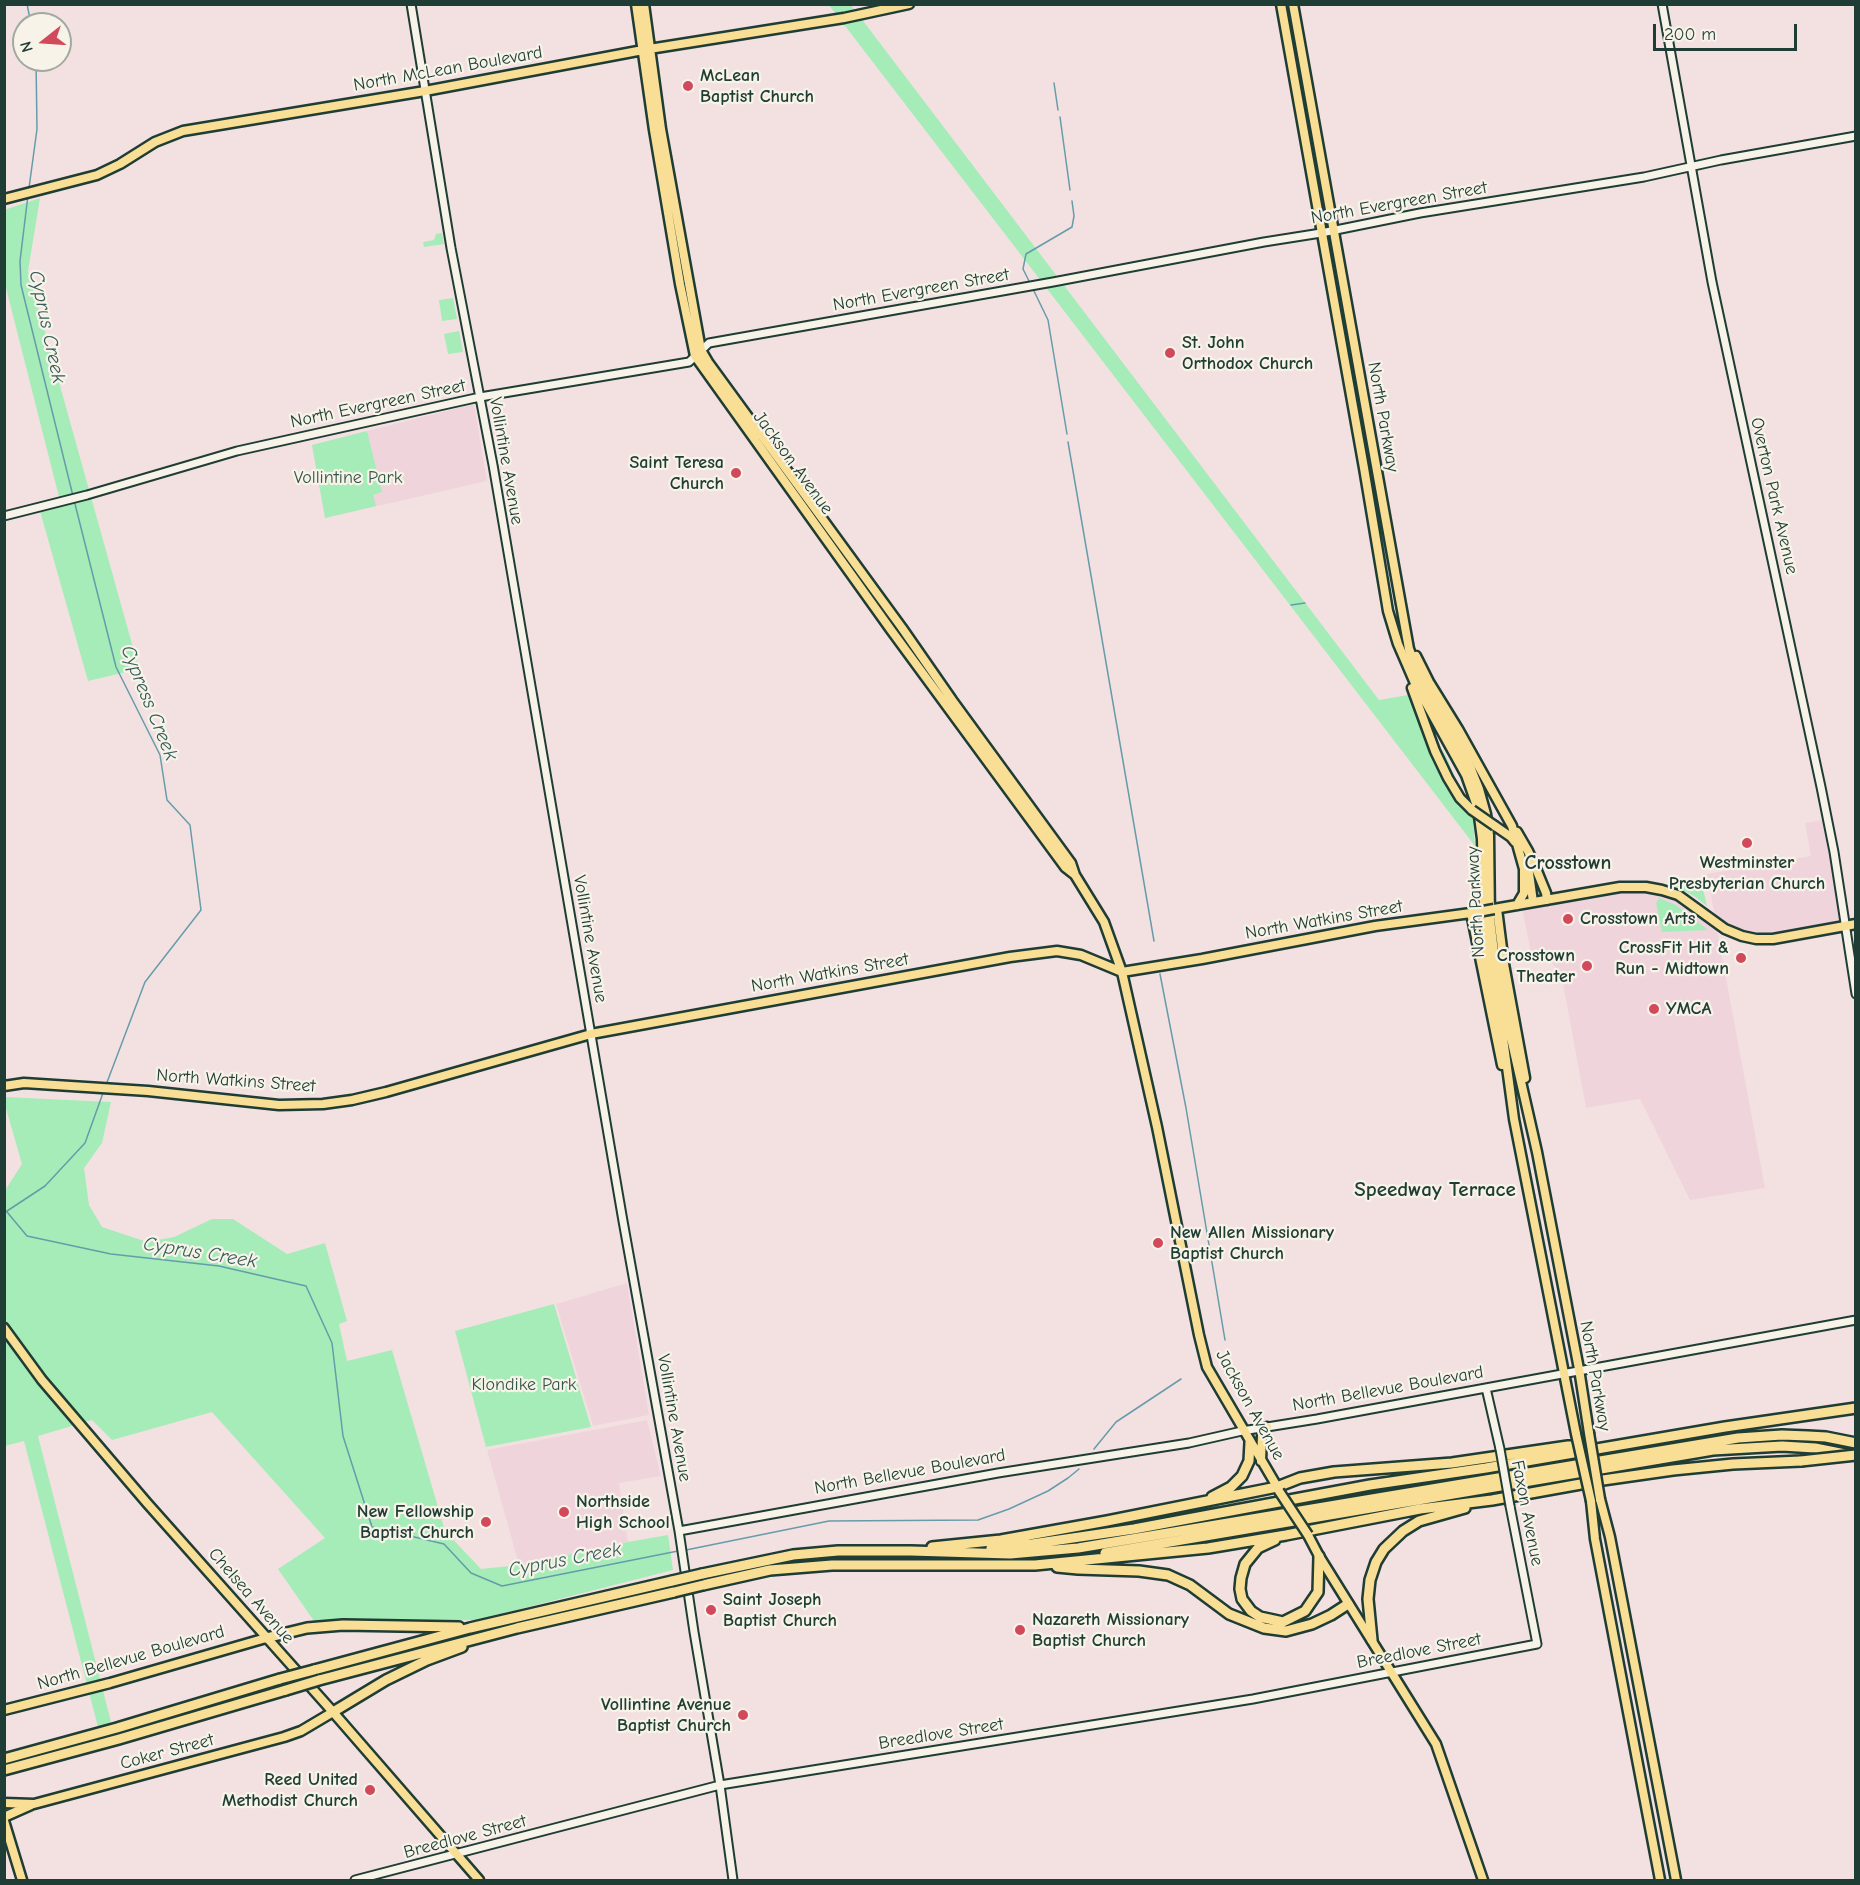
<!DOCTYPE html>
<html>
<head>
<meta charset="utf-8">
<style>
	body { margin:0 }
	#map { position:relative; width:1860px; height:1885px; overflow:hidden; background:#f3e1e1; font-family:"Comic Neue",sans-serif }
	canvas { display:block }
	.frame { position:absolute; inset:0; border:6px solid #1f3d34; pointer-events:none }
	.north { position:absolute; left:12px; top:12px; width:60px; height:60px; box-sizing:border-box; background:#f7f3e8; border:2px solid #a1aaa0; border-radius:50%; rotate:253deg; font-size:16px; font-weight:700; line-height:24px; text-align:center; color:#1f3d34 }
	.north::after { content:''; display:block; margin:auto; width:21px; height:27px; background:#d1495b; clip-path:polygon(50% 0,100% 100%,50% 72%,0 100%) }
	.scale { position:absolute; left:1653px; top:24px; width:144px; height:27px; box-sizing:border-box; border:3px solid #1f3d34; border-top:0; padding-left:8px; font-size:18px; line-height:21px; white-space:nowrap; color:#1f3d34; -webkit-text-stroke:4px #f7f3e8; paint-order:stroke }
</style>
</head>
<body>
<div id="map">
<canvas width="1860" height="1885"></canvas>
<div class="frame"></div>
<div class="north">N</div>
<div class="scale">200 m</div>
</div>
<script>
const ctx = document.querySelector('canvas').getContext('2d');
ctx.lineJoin = 'round';
function fillPath(path, color) {
  ctx.fillStyle = color;
  ctx.fill(path, 'evenodd');
}
function shape(rows) {
  const path = new Path2D();
  for (const r of rows) {
    path.moveTo(r[0], r[1]);
    for (let i = 2; i < r.length; i += 2) path.lineTo(r[i], r[i + 1]);
  }
  return path;
}
function stroke(path, color, width, dash) {
  ctx.strokeStyle = color;
  ctx.lineWidth = width;
  ctx.lineCap = dash ? 'butt' : 'round';
  ctx.setLineDash(dash || []);
  ctx.stroke(path);
}
function write(font, color, halo, rows, align = 'center') {
  ctx.font = font + ' "Comic Neue",sans-serif';
  ctx.lineWidth = 4.5;
  ctx.setLineDash([]);
  ctx.textBaseline = 'middle';
  ctx.strokeStyle = halo;
  ctx.fillStyle = color;
  for (const [text, x, y, turn = 0] of rows) {
    ctx.save();
    ctx.translate(x, y);
    ctx.rotate((+turn || 0) * Math.PI / 180);
    ctx.textAlign = isNaN(turn) ? turn : align;
    if (halo) ctx.strokeText(text, 0, 0);
    ctx.fillText(text, 0, 0);
    ctx.restore();
  }
}
fillPath(shape([
	[474,404,487,481,325,518,312,445],
	[1827,819,1845,926,1756,939,1716,924,1765,1188,1690,1200,1640,1099,1586,1108,1562,978,1543,949,1531,952,1521,904,1620,887,1662,890,1716,922,1707,874,1811,856,1805,823],
	[627,1283,649,1415,593,1426,556,1304],
	[647,1420,661,1476,619,1483,628,1542,519,1565,487,1450]
]), '#f0d4dc');
fillPath(shape([
	[829,5,851,5,1379,700,1408,695,1446,756,1473,819,1475,846],
	[40,198,28,271,139,669,88,681,40,511,61,505,5,284,4,210],
	[442,233,444,244,424,247,423,242,434,240,436,234],
	[453,298,457,319,442,321,439,300],
	[459,331,463,352,448,354,444,334],
	[367,431,382,492,373,495,376,506,325,518,312,445],
	[1701,881,1707,906,1694,896,1674,886],
	[1659,898,1676,905,1708,930,1662,932,1656,903],
	[5,1097,111,1102,102,1143,84,1168,89,1205,102,1227,147,1242,174,1237,212,1219,233,1219,287,1254,325,1243,347,1321,339,1324,347,1361,392,1350,445,1531,481,1569,519,1565,628,1542,668,1535,673,1570,477,1620,314,1621,278,1569,325,1538,212,1412,112,1440,92,1420,38,1436,111,1722,98,1727,24,1441,5,1446,4,1192,22,1164,5,1105],
	[554,1304,591,1427,486,1447,455,1331]
]), '#a5ecb8');
stroke(shape([
	[27,4,31,24],
	[1054,83,1058,110],
	[1060,117,1070,190],
	[29,188,37,129,36,60],
	[28,195,20,261,21,285,73,496],
	[1029,281,1023,269,1026,254,1072,227,1074,216,1072,201],
	[1033,289,1048,320,1067,434],
	[1068,442,1154,941],
	[74,500,116,667,160,755,167,800,190,825,201,910,145,982,106,1085],
	[1291,605,1305,603],
	[1160,974,1186,1108,1225,1340],
	[7,1212,27,1236,111,1254,219,1266,306,1286,332,1343,343,1436,372,1527,444,1544,471,1573,502,1586,678,1551],
	[4,1213,45,1186,85,1143,103,1093],
	[1094,1449,1116,1422,1181,1379],
	[686,1550,829,1521,978,1520,1009,1509,1048,1491,1068,1478,1079,1469]
]), '#669ca9', 1.5);
const minor = shape([
	[411,4,451,248,493,465,623,1221,679,1531,694,1632,720,1785,733,1880],
	[1662,4,1712,282,1821,787,1834,852,1856,994],
	[4,516,87,495,237,451,480,397,689,362,709,343,1053,282,1264,242,1321,233,1420,213,1644,177,1721,160,1856,136],
	[1486,1388,1500,1449],
	[679,1531,998,1473,1189,1443,1242,1431,1317,1419,1856,1320],
	[355,1880,720,1785,1253,1699,1537,1644,1510,1506]
]);
const major = shape([
	[636,4,654,130,680,284,695,356,891,630,1065,867,1074,874],
	[644,4,661,129,701,350,708,362,902,628,952,700,1071,863,1075,875,1104,922,1122,972,1157,1127,1199,1335,1207,1367,1279,1490],
	[1281,4,1364,468,1388,611,1398,644,1414,681,1466,775,1478,809,1482,839,1484,920,1487,955,1503,1038,1514,1119,1576,1434],
	[1293,4,1409,649,1420,677,1471,769,1479,789,1486,814,1489,835,1490,919,1494,952,1509,1029,1537,1152,1579,1369,1589,1433],
	[4,199,97,175,120,164,155,142,183,131,425,91,643,50,844,18,909,4],
	[1416,656,1429,682,1458,729,1512,826,1524,869,1524,893,1517,905],
	[1412,688,1435,751,1448,778,1460,798,1472,810],
	[1495,826,1511,837,1515,842],
	[1517,832,1528,851,1537,871,1546,893,1547,900],
	[1529,873,1533,902],
	[1494,909,1620,887,1646,887,1662,890,1678,895,1725,929,1742,936,1756,939,1773,939,1856,924],
	[1497,909,1504,964,1525,1078],
	[1471,913,1502,1065],
	[4,1086,24,1083,148,1091,279,1105,323,1104,352,1100,386,1092,591,1034,1010,957,1057,951,1081,955,1122,972,1202,959,1375,926,1478,912],
	[4,1328,42,1380,147,1503,333,1712,479,1880],
	[1261,1461,1262,1436,1267,1427],
	[1600,1499,1610,1537,1676,1880],
	[1591,1501,1595,1539,1660,1880],
	[1308,1535,1319,1556,1436,1744,1483,1880],
	[4,1710,110,1683,266,1638],
	[4,1803,34,1804,284,1737,301,1731,333,1712],
	[4,1817,31,1805],
	[4,1821,22,1880]
]);
const highway = shape([
	[1212,1497,1231,1487,1242,1476,1249,1461,1250,1442],
	[1275,1540,1258,1548,1245,1564,1241,1578,1240,1589,1242,1599,1251,1611,1260,1617,1283,1622,1305,1611,1318,1592,1319,1556],
	[932,1547,1001,1540,1107,1521,1277,1487,1300,1478,1334,1472,1452,1463,1568,1446,1584,1446],
	[991,1548,1032,1544,1134,1529,1370,1485,1486,1468,1725,1427,1856,1408],
	[1105,1553,1713,1450,1782,1446,1815,1448,1850,1455],
	[1057,1567,1078,1569,1139,1571,1168,1575,1190,1585,1229,1614,1264,1628,1286,1631,1312,1624,1331,1615,1348,1604],
	[702,1574,793,1555,838,1551,911,1551,1010,1554,1078,1548,1738,1438,1782,1435,1808,1436,1826,1437,1856,1443],
	[703,1585,770,1570,832,1565,1035,1565,1208,1548,1286,1535,1420,1509,1492,1500,1603,1480,1673,1470,1733,1464,1801,1461],
	[266,1638,307,1628,343,1625,459,1627],
	[1372,1640,1368,1599,1370,1580,1376,1562,1384,1549,1403,1531,1419,1521,1465,1508],
	[314,1670,470,1628,672,1581],
	[319,1680,517,1628,674,1592],
	[333,1712,386,1680,427,1660,462,1647],
	[4,1759,117,1728,280,1679],
	[4,1770,119,1739,286,1690]
]);
stroke(minor, '#1f3d34', 11);
stroke(major, '#1f3d34', 13);
stroke(highway, '#1f3d34', 14);
stroke(minor, '#f7f3e8', 7);
stroke(major, '#f9df96', 8);
stroke(highway, '#f9df96', 9);
const minorBridge = shape([
	[1500,1449,1510,1506]
]);
const majorBridge = shape([
	[1472,810,1495,826],
	[1478,912,1494,909],
	[1589,1433,1600,1499],
	[1576,1434,1591,1501],
	[1279,1491,1308,1535]
]);
const highwayBridge = shape([
	[1801,1461,1856,1455],
	[672,1581,702,1574],
	[674,1592,703,1585],
	[280,1679,314,1670],
	[286,1690,319,1680]
]);
stroke(minorBridge, '#1f3d34', 11, []);
stroke(majorBridge, '#1f3d34', 13, []);
stroke(highwayBridge, '#1f3d34', 14, []);
stroke(minorBridge, '#f7f3e8', 7);
stroke(majorBridge, '#f9df96', 8);
stroke(highwayBridge, '#f9df96', 9);
for (const [x, y, r, color] of [
	[688,86,6,"#d1495b"],
	[1170,353,6,"#d1495b"],
	[736,473,6,"#d1495b"],
	[1747,843,6,"#d1495b"],
	[1568,919,6,"#d1495b"],
	[1741,958,6,"#d1495b"],
	[1587,966,6,"#d1495b"],
	[1654,1009,6,"#d1495b"],
	[1158,1243,6,"#d1495b"],
	[564,1512,6,"#d1495b"],
	[486,1522,6,"#d1495b"],
	[711,1610,6,"#d1495b"],
	[1020,1630,6,"#d1495b"],
	[743,1715,6,"#d1495b"],
	[370,1790,6,"#d1495b"]
]) {
  const dot = new Path2D();
  dot.arc(x, y, r, 0, 2 * Math.PI);
  ctx.fillStyle = color;
  ctx.fill(dot);
  stroke(dot, '#f7f3e8', 2);
}
write('18px', '#1f3d34', '#f7f3e8', [
	["North McLean Boulevard",448,69,-10],
	["North Evergreen Street",1399,203,-10],
	["North Evergreen Street",921,290,-10],
	["North Evergreen Street",378,404,-12],
	["North Parkway",1383,417,80],
	["Vollintine Avenue",506,461,80],
	["Jackson Avenue",793,463,54],
	["Overton Park Avenue",1774,496,77],
	["North Parkway",1476,902,-93],
	["North Watkins Street",1324,920,-10],
	["Vollintine Avenue",590,939,80],
	["North Watkins Street",830,973,-10],
	["North Watkins Street",236,1081,4],
	["North Parkway",1595,1376,80],
	["North Bellevue Boulevard",1388,1389,-10],
	["Jackson Avenue",1250,1405,61],
	["Vollintine Avenue",674,1418,80],
	["North Bellevue Boulevard",910,1472,-10],
	["Faxon Avenue",1527,1513,79],
	["Chelsea Avenue",251,1596,49],
	["Breedlove Street",1419,1651,-11],
	["North Bellevue Boulevard",131,1658,-16],
	["Breedlove Street",941,1734,-9],
	["Coker Street",167,1752,-15],
	["Breedlove Street",465,1837,-15]
]);
write('bold 18px', '#1f3d34', '#f7f3e8', [
	["McLean",700,76],
	["Baptist Church",700,97],
	["St. John",1182,343],
	["Orthodox Church",1182,364],
	["Saint Teresa",724,463,"right"],
	["Church",724,484,"right"],
	["Westminster",1747,863,"center"],
	["Presbyterian Church",1747,884,"center"],
	["Crosstown Arts",1580,919],
	["CrossFit Hit &",1729,948,"right"],
	["Run - Midtown",1729,969,"right"],
	["Crosstown",1575,956,"right"],
	["Theater",1575,977,"right"],
	["YMCA",1666,1009],
	["New Allen Missionary",1170,1233],
	["Baptist Church",1170,1254],
	["Northside",576,1502],
	["High School",576,1523],
	["New Fellowship",474,1512,"right"],
	["Baptist Church",474,1533,"right"],
	["Saint Joseph",723,1600],
	["Baptist Church",723,1621],
	["Nazareth Missionary",1032,1620],
	["Baptist Church",1032,1641],
	["Vollintine Avenue",731,1705,"right"],
	["Baptist Church",731,1726,"right"],
	["Reed United",358,1780,"right"],
	["Methodist Church",358,1801,"right"]
], 'left');
write('18px', '#335748', '#f7f3e8', [
	["Vollintine Park",348,478],
	["Klondike Park",524,1385]
]);
write('italic 20px', '#375d5b', '#f7f3e8', [
	["Cyprus Creek",47,327,78],
	["Cypress Creek",149,703,68],
	["Cyprus Creek",200,1253,9],
	["Cyprus Creek",565,1560,-11]
]);
write('bold 20px', '#1f3d34', '#f7f3e8', [
	["Crosstown",1568,863]
]);
write('bold 21px', '#1f3d34', '#f7f3e8', [
	["Speedway Terrace",1435,1190]
]);
</script>
</body>
</html>
